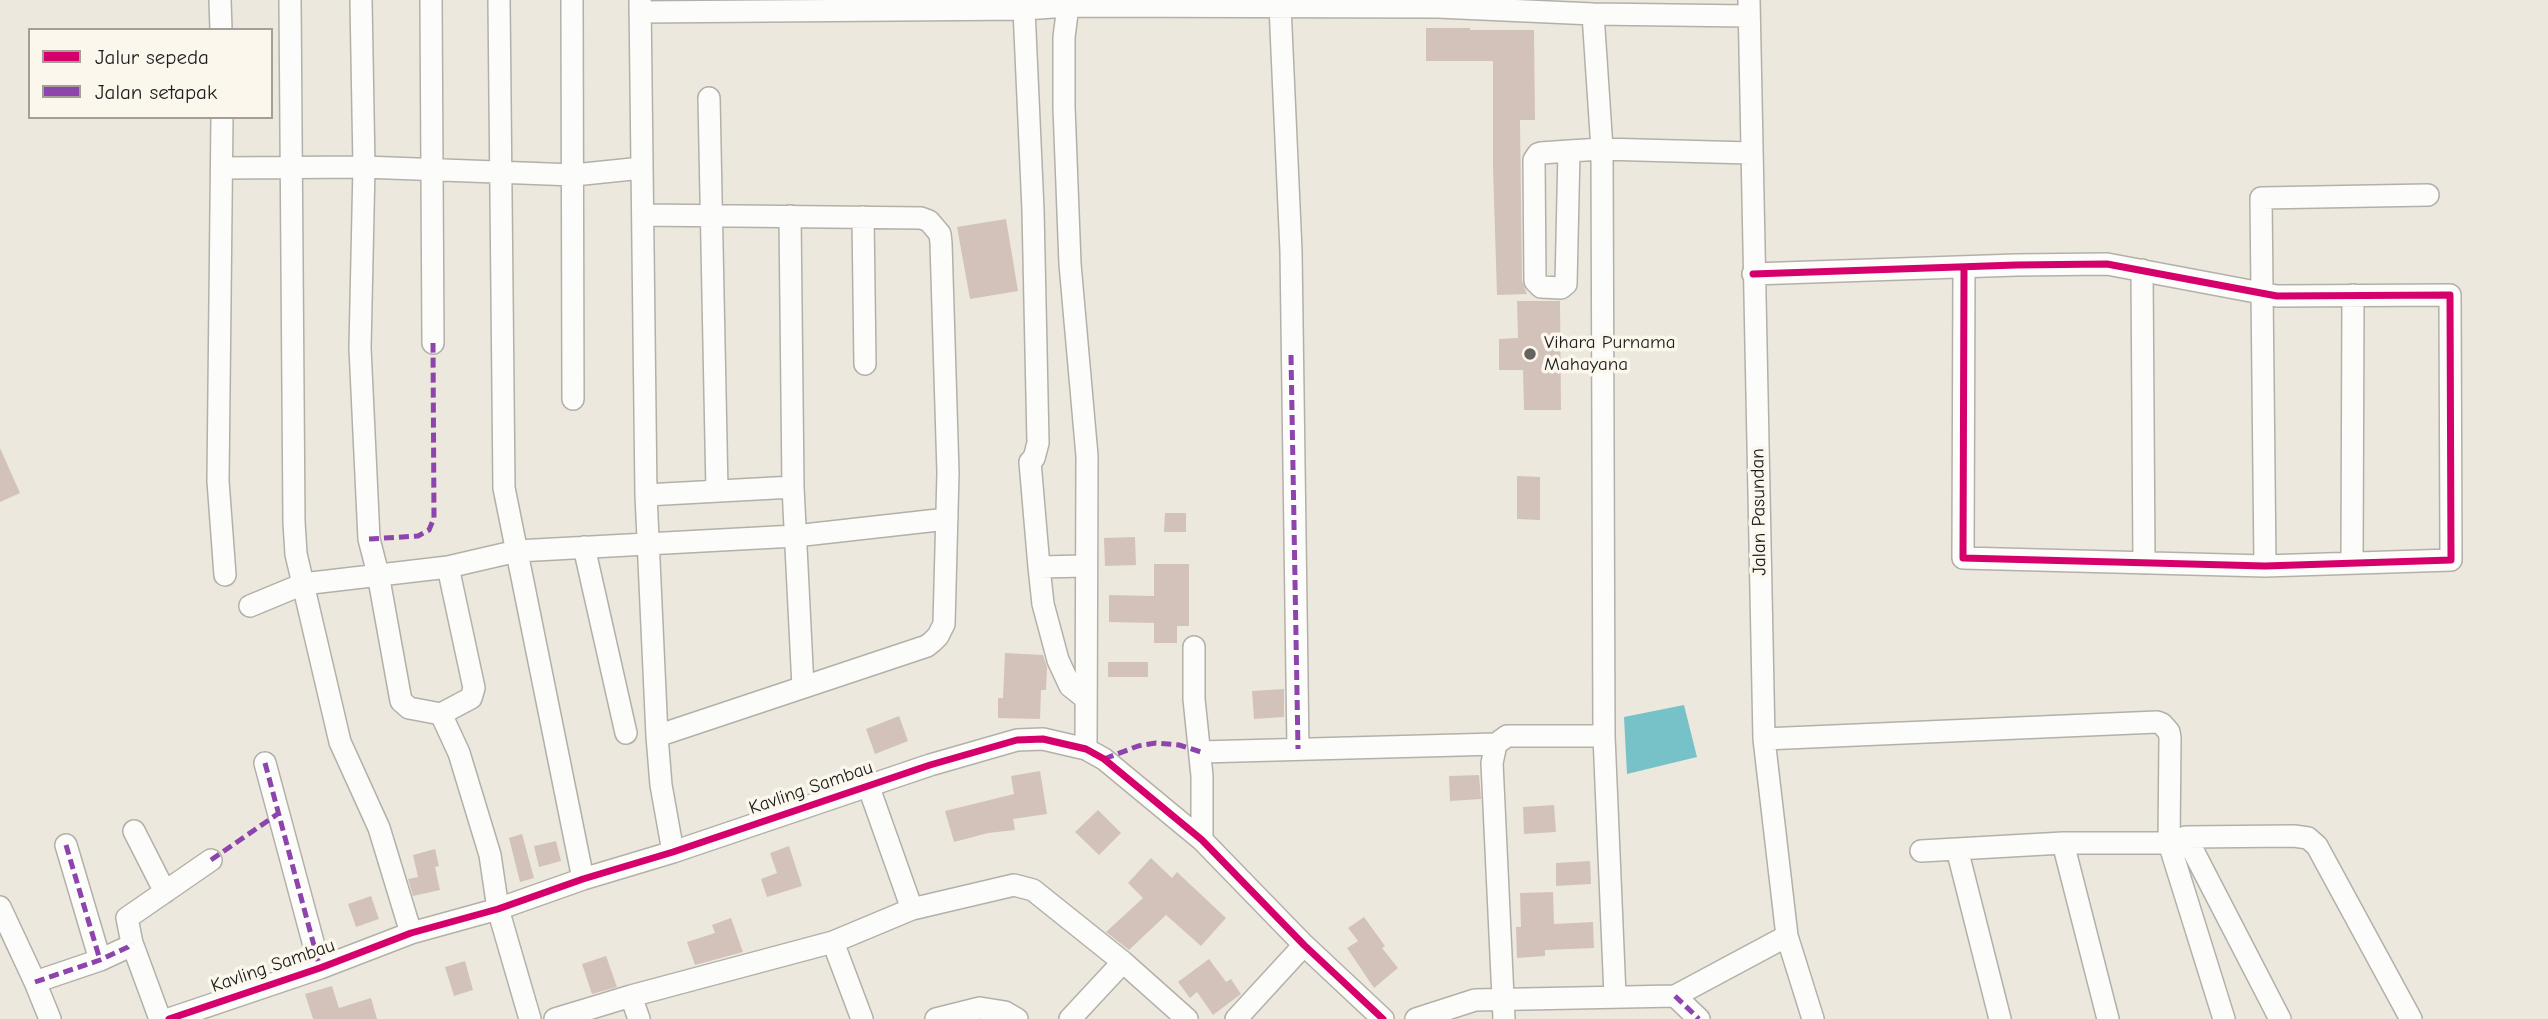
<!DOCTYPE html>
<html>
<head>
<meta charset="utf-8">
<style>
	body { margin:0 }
	#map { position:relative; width:2548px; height:1019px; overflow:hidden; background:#ede8dd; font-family:"Comic Neue",sans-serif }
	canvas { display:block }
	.legend { position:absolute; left:28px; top:28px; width:245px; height:91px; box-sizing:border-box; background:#fbf7ec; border:2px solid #a29f99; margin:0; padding:9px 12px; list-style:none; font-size:21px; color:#1c1c1c }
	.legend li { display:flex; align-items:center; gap:14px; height:35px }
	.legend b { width:35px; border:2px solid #a29f99 }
</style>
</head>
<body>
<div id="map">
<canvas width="2548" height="1019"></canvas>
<ul class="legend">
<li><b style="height:9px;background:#d6006c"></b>Jalur sepeda</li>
<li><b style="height:9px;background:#8e44ad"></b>Jalan setapak</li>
</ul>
</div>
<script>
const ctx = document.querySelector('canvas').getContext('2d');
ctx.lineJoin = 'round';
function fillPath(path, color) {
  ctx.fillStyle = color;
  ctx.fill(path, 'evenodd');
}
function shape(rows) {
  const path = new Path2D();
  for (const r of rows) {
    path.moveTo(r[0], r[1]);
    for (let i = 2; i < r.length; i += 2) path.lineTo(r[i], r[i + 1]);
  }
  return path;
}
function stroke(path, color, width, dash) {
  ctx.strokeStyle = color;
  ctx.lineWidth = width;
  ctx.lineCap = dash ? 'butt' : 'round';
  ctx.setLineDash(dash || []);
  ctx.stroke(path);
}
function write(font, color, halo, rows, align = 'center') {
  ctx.font = font + ' "Comic Neue",sans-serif';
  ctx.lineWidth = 7;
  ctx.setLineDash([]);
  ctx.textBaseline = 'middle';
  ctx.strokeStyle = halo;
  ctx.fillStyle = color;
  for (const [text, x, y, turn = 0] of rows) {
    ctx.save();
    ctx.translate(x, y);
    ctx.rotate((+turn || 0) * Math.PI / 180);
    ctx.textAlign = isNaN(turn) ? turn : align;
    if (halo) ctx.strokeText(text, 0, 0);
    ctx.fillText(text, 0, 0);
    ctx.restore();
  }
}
fillPath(shape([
	[1684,705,1697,757,1627,774,1624,717]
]), '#77c2c9');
fillPath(shape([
	[1426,28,1470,28,1470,30,1534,30,1535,120,1520,120,1522,281,1527,294,1497,295,1493,167,1493,61,1426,61],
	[1006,219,1018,291,970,299,957,227],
	[1517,301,1560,301,1561,410,1524,410,1523,370,1499,370,1499,339,1518,338],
	[0,448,20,493,0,502],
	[1517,476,1540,477,1540,520,1517,519],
	[1165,513,1186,513,1186,532,1164,532],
	[1135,537,1136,565,1105,566,1104,538],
	[1154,564,1189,564,1189,626,1177,626,1177,643,1154,643,1154,623,1109,622,1109,595,1154,596],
	[1005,653,1043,655,1047,667,1046,690,1041,690,1040,719,998,718,998,698,1003,698],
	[1108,662,1148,662,1148,677,1108,677],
	[1284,689,1284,717,1254,719,1252,691],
	[899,716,908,741,875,754,866,729],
	[1040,771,1047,814,1013,819,1015,830,988,833,954,842,945,811,1014,794,1011,776],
	[1479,775,1481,799,1450,801,1449,776],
	[1554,805,1556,832,1524,834,1523,807],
	[1098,810,1121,833,1099,855,1075,832],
	[522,834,534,878,520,882,509,838],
	[556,841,561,861,539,867,534,846],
	[789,846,802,886,767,897,761,879,777,873,770,853],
	[435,849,439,866,435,867,440,890,413,896,408,879,418,877,413,855],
	[1151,858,1172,878,1177,872,1226,918,1201,946,1166,915,1129,950,1106,932,1143,898,1128,883],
	[1590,861,1591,884,1556,886,1556,863],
	[1553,892,1554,924,1593,922,1594,948,1545,950,1545,956,1517,958,1516,927,1521,927,1520,893],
	[371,896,379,919,356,927,348,904],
	[1364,917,1385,946,1382,948,1398,968,1374,988,1347,948,1358,941,1348,928],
	[731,918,743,952,695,965,687,942,715,933,712,925],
	[606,956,617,987,592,994,582,964],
	[1209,959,1226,982,1231,979,1241,994,1213,1015,1197,992,1190,998,1178,982],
	[465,961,473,990,454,996,445,967],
	[332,986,339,1008,371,998,377,1019,313,1019,305,994]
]), '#d3c2ba');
const minor = shape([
	[220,0,221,30],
	[290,0,294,522,296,554,340,742,379,828,411,933],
	[361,0,364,167,360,348,369,539,378,574,401,701,409,708,441,714,459,753,490,855,498,909,530,1019],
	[431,0,433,343],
	[499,0,504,488,583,879],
	[572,0,573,399],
	[640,0,646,495,657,736,661,785,673,852],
	[1749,0,1764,739,1787,936,1813,1019],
	[1068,6,1064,37,1064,107,1070,264,1087,456,1086,749],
	[1280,6,1291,251,1298,749],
	[1024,9,1033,210,1038,443,1034,458,1030,462,1039,567,1043,604,1058,660,1070,686,1085,698],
	[640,12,1024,9,1068,6,1438,7,1593,14,1749,16],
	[1593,14,1602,149,1604,736,1615,996],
	[709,98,717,491],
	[222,117,218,481,225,575],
	[1569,151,1566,284,1561,288,1541,287,1535,281,1534,160,1538,154,1541,153,1569,151,1602,149,1750,153],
	[223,168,364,167,574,175,642,168],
	[643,215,921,218,929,221,940,234,941,243,948,473,944,624,938,636,933,641,927,646,657,736],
	[790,216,793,487,803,687],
	[863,217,865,364],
	[2142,270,2144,563],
	[1753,274,2016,265,2107,264,2277,296,2450,295,2451,560,2265,566,1963,558,1964,267],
	[646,495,793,487],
	[584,547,626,733],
	[2352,563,2353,295],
	[2265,566,2261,198,2428,195],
	[1039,567,1086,566],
	[250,606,303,584,448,567,517,551,795,536,947,519],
	[1194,647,1194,699,1202,776,1202,840],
	[441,714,471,698,474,688,448,567],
	[1764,739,2157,722,2162,724,2169,732,2170,738,2169,843,2224,1019],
	[1201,752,1496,744],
	[265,763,320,968],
	[868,785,912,909],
	[134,831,165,892],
	[2186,837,2280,1019],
	[2063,843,2108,1019],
	[66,845,100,960],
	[1957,849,2000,1019],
	[1921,851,2063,843,2169,843,2186,837,2294,836,2308,838,2317,846,2411,1019],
	[0,907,35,982,50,1019],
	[833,942,862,1019],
	[35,982,100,960,128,947,132,943],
	[631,996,639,1019],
	[1675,996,1699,1019],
	[160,1019,132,943,127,918,211,860],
	[169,1019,320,968,411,933,498,909,583,879,673,852,930,765,1017,740,1043,739,1086,749,1104,759,1202,840,1304,945,1383,1019],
	[555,1019,631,996,833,942,912,909,1014,885,1033,890,1123,962,1187,1019],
	[936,1019,980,1008,1005,1012,1017,1019],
	[1070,1019,1123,962],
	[1236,1019,1304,945],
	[1416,1019,1475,1000,1675,996,1787,936],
	[1504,1019,1492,763,1496,744,1507,736,1604,736]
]);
stroke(minor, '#b3b0a9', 24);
stroke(minor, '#fcfcfa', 21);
stroke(shape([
	[1291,355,1298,749],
	[369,539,418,536,429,530,434,518,433,343],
	[1104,759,1138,746,1156,743,1179,745,1201,752],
	[265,763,320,968],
	[66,845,100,960],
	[211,860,279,813],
	[35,982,100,960,128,947,132,943],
	[1675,996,1699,1019]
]), '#8e44ad', 5, [10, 5]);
stroke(shape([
	[1753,274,2016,265,2107,264,2277,296,2450,295,2451,560,2265,566,1963,558,1964,267],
	[169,1019,320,968,411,933,498,909,583,879,673,852,930,765,1017,740,1043,739,1086,749,1104,759,1202,840,1304,945,1383,1019]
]), '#d6006c', 7);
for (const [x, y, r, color] of [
	[1530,354,7,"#656360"]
]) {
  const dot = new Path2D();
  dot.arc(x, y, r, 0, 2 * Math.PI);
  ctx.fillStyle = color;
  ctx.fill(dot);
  stroke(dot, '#fbf7ec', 2.5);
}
write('19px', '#1c1c1c', '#fbf7ec', [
	["Vihara Purnama",1544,343],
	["Mahayana",1544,365]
], 'left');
write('19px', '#1c1c1c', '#fbf7ec', [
	["Jalan Pasundan",1759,512,-91],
	["Kavling Sambau",811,788,-19],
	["Kavling Sambau",273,966,-19]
]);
</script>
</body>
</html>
